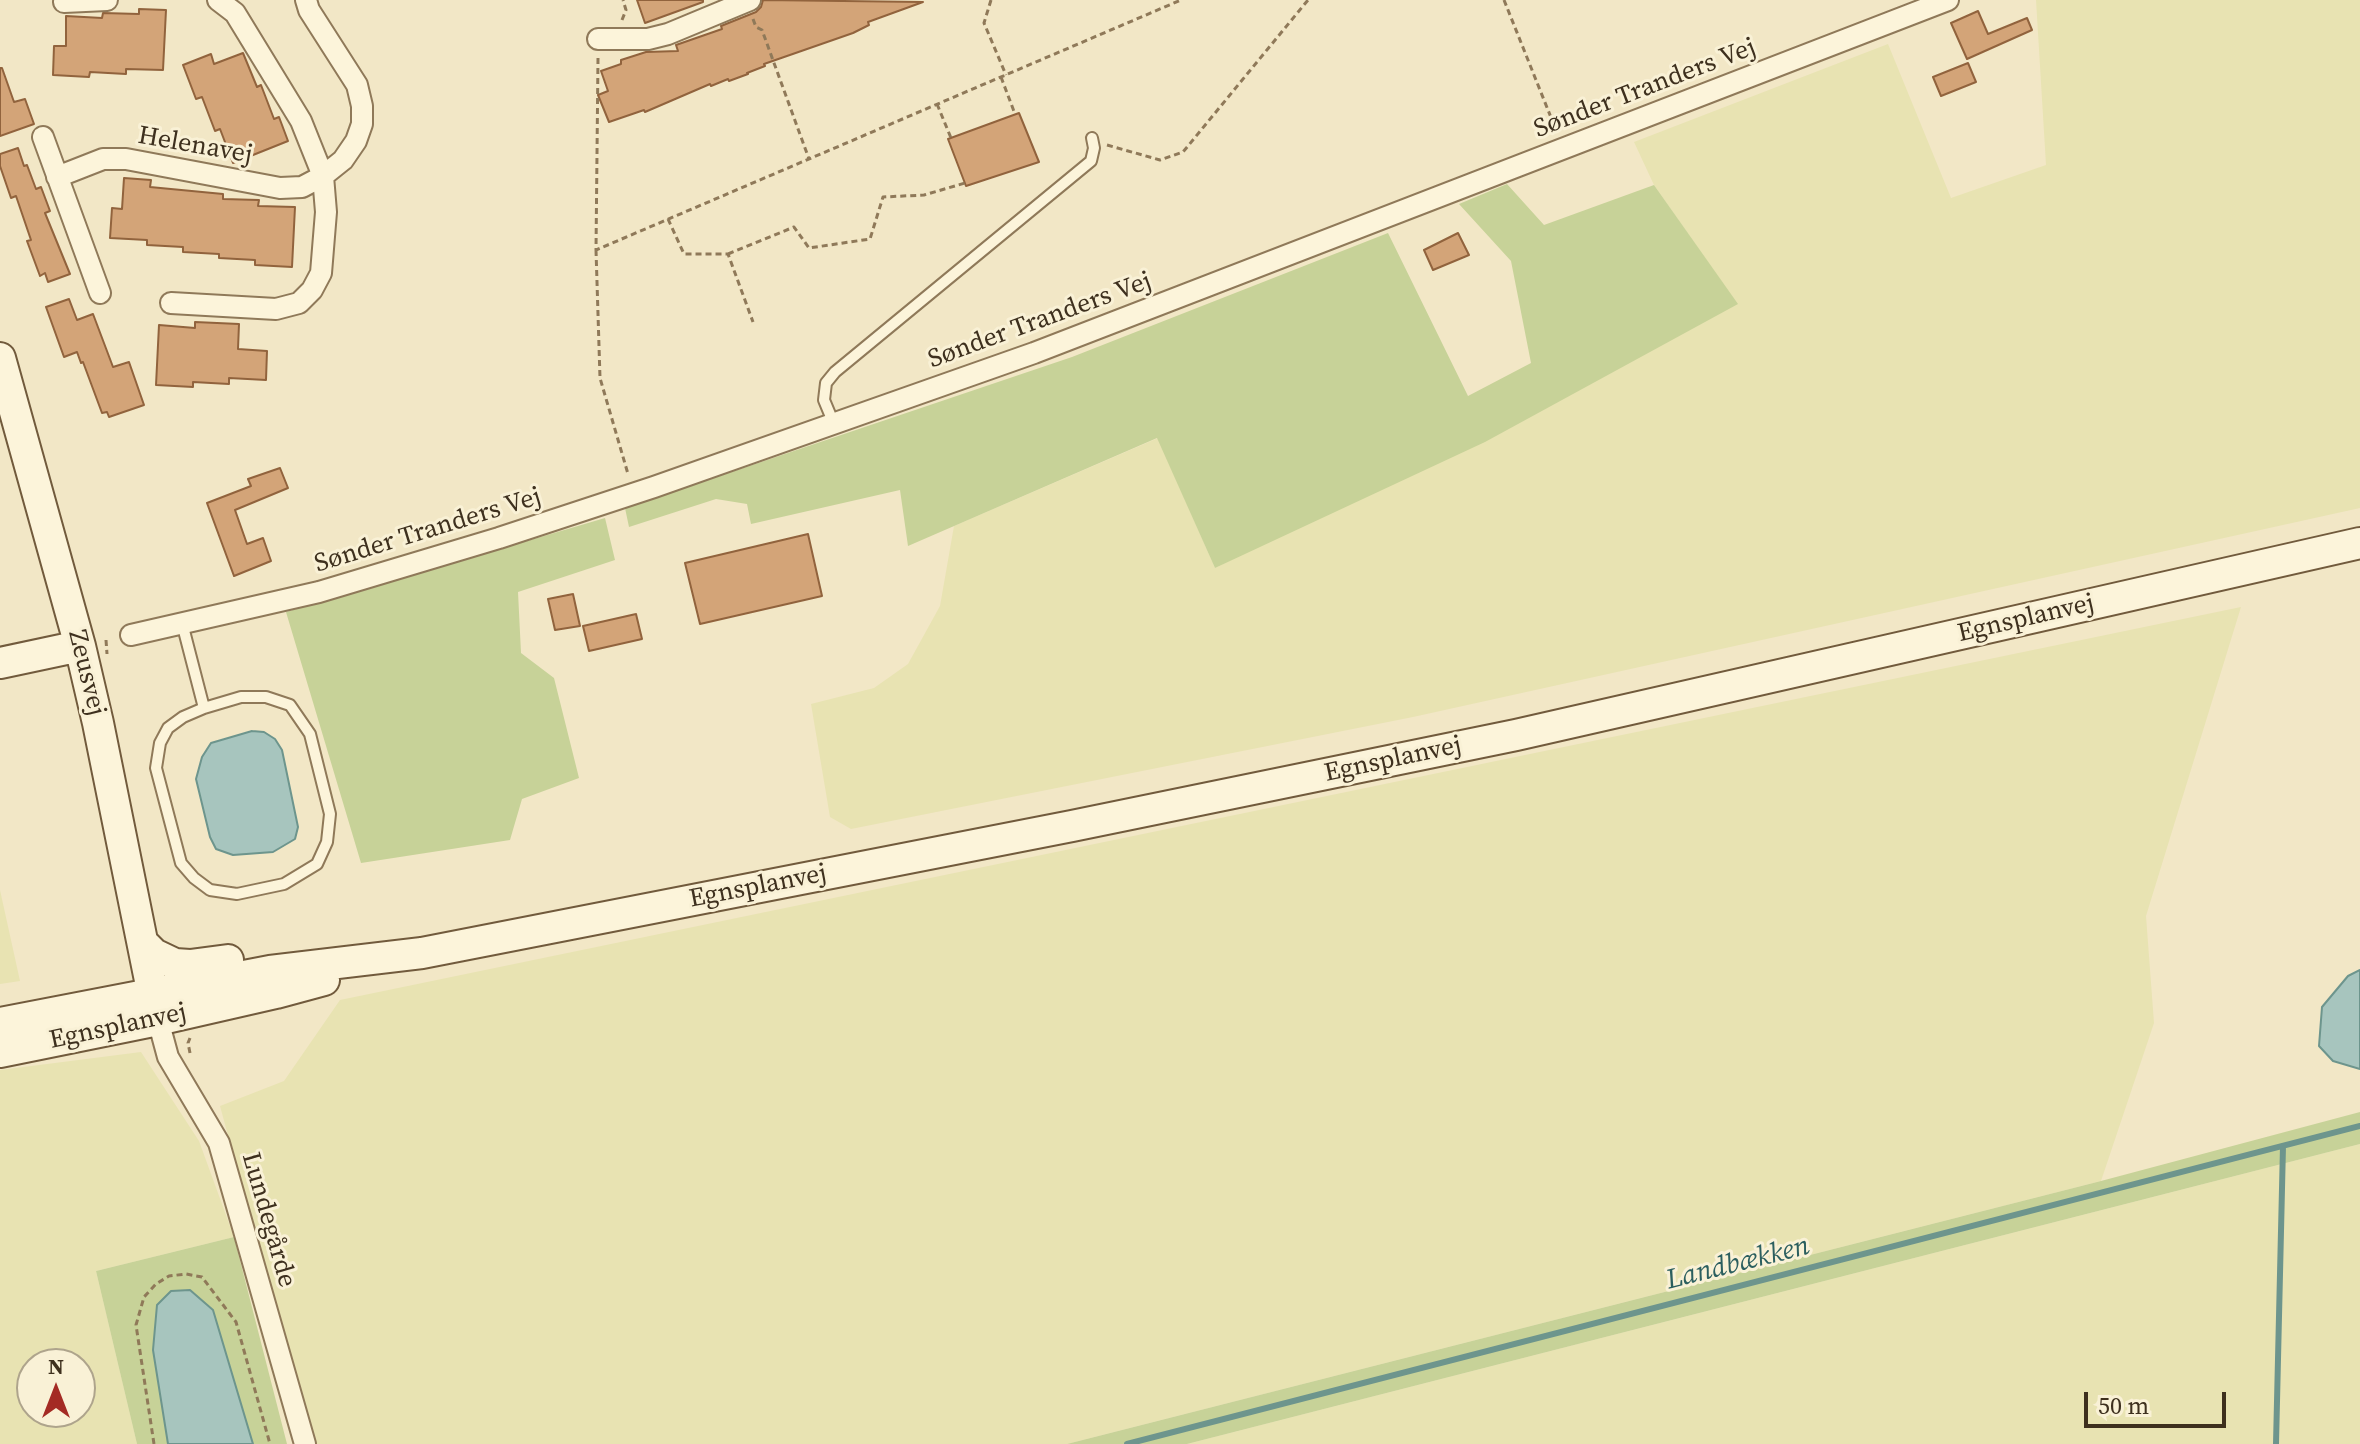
<!DOCTYPE html>
<html>
<head>
<meta charset="utf-8">
<style>
	body { margin:0 }
	#map { position:relative; width:2360px; height:1444px; overflow:hidden; background:#f2e7c6; font-family:"Source Serif 4",serif }
	canvas { display:block }
	.north { position:absolute; left:16px; top:1348px; width:80px; height:80px; box-sizing:border-box; background:#f9f1d6; border:2px solid #aea48c; border-radius:50%; rotate:0deg; font-size:22px; font-weight:700; line-height:32px; text-align:center; color:#3e301e }
	.north::after { content:''; display:block; margin:auto; width:28px; height:36px; background:#a42b24; clip-path:polygon(50% 0,100% 100%,50% 72%,0 100%) }
	.scale { position:absolute; left:2084px; top:1392px; width:142px; height:36px; box-sizing:border-box; border:4px solid #3e301e; border-top:0; padding-left:10px; font-size:24px; line-height:28px; white-space:nowrap; color:#3e301e; -webkit-text-stroke:6px #f9f1d6; paint-order:stroke }
</style>
</head>
<body>
<div id="map">
<canvas width="2360" height="1444"></canvas>
<div class="north">N</div>
<div class="scale">50 m</div>
</div>
<script>
const ctx = document.querySelector('canvas').getContext('2d');
ctx.lineJoin = 'round';
function fillPath(path, color) {
  ctx.fillStyle = color;
  ctx.fill(path, 'evenodd');
}
function shape(rows) {
  const path = new Path2D();
  for (const r of rows) {
    path.moveTo(r[0], r[1]);
    for (let i = 2; i < r.length; i += 2) path.lineTo(r[i], r[i + 1]);
  }
  return path;
}
function stroke(path, color, width, dash) {
  ctx.strokeStyle = color;
  ctx.lineWidth = width;
  ctx.lineCap = dash ? 'butt' : 'round';
  ctx.setLineDash(dash || []);
  ctx.stroke(path);
}
function write(font, color, halo, rows, align = 'center') {
  ctx.font = font + ' "Source Serif 4",serif';
  ctx.lineWidth = 6;
  ctx.setLineDash([]);
  ctx.textBaseline = 'middle';
  ctx.strokeStyle = halo;
  ctx.fillStyle = color;
  for (const [text, x, y, turn = 0] of rows) {
    ctx.save();
    ctx.translate(x, y);
    ctx.rotate((+turn || 0) * Math.PI / 180);
    ctx.textAlign = isNaN(turn) ? turn : align;
    if (halo) ctx.strokeText(text, 0, 0);
    ctx.fillText(text, 0, 0);
    ctx.restore();
  }
}
fillPath(shape([
	[2036,0,2360,0,2360,508,1413,717,851,829,830,817,811,704,874,688,908,664,940,606,954,526,1158,438,1215,568,1737,304,1654,185,1634,142,1888,44,1951,198,2046,165],
	[2241,607,2146,916,2154,1023,2101,1181,1067,1444,312,1444,220,1106,284,1081,340,1000],
	[0,890,20,981,0,984],
	[141,1052,199,1141,234,1237,96,1271,137,1444,0,1444,0,1070],
	[32,1364,80,1364,80,1412,32,1412],
	[2360,1144,2360,1444,1187,1444,2102,1210]
]), '#e8e3b2');
fillPath(shape([
	[1507,184,1544,225,1654,185,1738,304,1485,442,1215,568,1157,438,908,546,900,490,751,524,747,504,716,499,629,527,625,508,1072,357,1388,233,1468,396,1531,363,1511,261,1459,204],
	[605,518,615,560,518,592,521,653,554,678,579,778,522,799,510,840,361,863,286,612],
	[2360,1112,2360,1144,1187,1444,1067,1444,2101,1181],
	[234,1237,287,1444,253,1444,213,1310,153,1350,168,1444,137,1444,96,1271]
]), '#c7d298');
const water = shape([
	[252,731,264,732,275,739,282,750,298,827,295,839,273,852,233,855,216,849,210,837,196,779,202,757,211,743,252,731],
	[2360,970,2360,1069,2333,1061,2319,1046,2322,1007,2348,976,2360,970],
	[190,1290,213,1310,253,1444,168,1444,153,1350,157,1305,171,1291,190,1290]
]);
fillPath(water, '#a7c5be');
stroke(water, '#6d958d', 2);
stroke(shape([
	[1127,1444,2360,1126],
	[2276,1444,2283,1146]
]), '#6d958d', 6);
const building = shape([
	[637,0,703,0,703,2,645,23,637,0],
	[763,0,923,2,868,22,869,25,853,33,764,64,765,66,747,73,748,74,729,81,728,79,711,86,710,84,645,112,644,110,609,122,598,95,608,91,601,71,621,64,621,60,646,52,678,51,676,45,722,29,721,26,756,12,761,7,763,0],
	[139,9,166,10,163,70,126,69,126,74,90,72,89,77,53,75,54,46,66,46,66,16,102,18,103,13,139,14,139,9],
	[1978,11,1988,34,2027,18,2032,30,1967,59,1951,23,1978,11],
	[243,53,257,87,261,85,274,119,279,117,288,141,233,163,220,129,215,131,202,97,196,99,183,65,211,54,214,64,243,53],
	[1968,63,1976,82,1941,96,1933,77,1968,63],
	[0,68,2,68,14,102,25,99,34,124,0,136,0,68],
	[1019,113,1039,162,966,186,948,139,1019,113],
	[18,148,24,166,27,165,36,189,41,187,50,211,45,213,70,274,48,282,45,273,40,276,27,241,31,240,16,196,11,198,0,166,0,154,18,148],
	[124,178,151,180,150,187,223,194,223,199,259,200,258,206,295,207,292,267,255,265,255,260,219,258,219,254,183,252,183,247,147,245,147,240,110,238,112,208,122,209,124,178],
	[1458,233,1469,255,1433,270,1424,250,1458,233],
	[69,299,77,320,93,314,113,367,129,362,144,405,109,417,107,412,102,413,83,362,81,363,77,352,64,357,46,307,69,299],
	[195,322,239,324,238,349,267,351,266,380,229,378,229,384,193,382,193,387,156,385,159,325,195,328,195,322],
	[280,468,288,488,235,510,247,544,263,538,271,561,234,576,207,503,251,486,248,479,280,468],
	[808,534,822,596,700,624,685,563,808,534],
	[573,594,580,626,555,630,548,599,573,594],
	[636,614,642,639,589,651,583,626,636,614]
]);
fillPath(building, '#d3a478');
stroke(building, '#91633d', 2);
const lane = shape([
	[834,424,824,400,826,383,835,372,1091,161,1094,148,1092,138],
	[182,623,204,708,183,717,168,728,160,743,156,768,181,863,194,878,210,890,237,894,284,884,317,864,327,842,330,814,310,734,290,705,266,697,241,697,204,708]
]);
const street = shape([
	[64,2,107,0],
	[598,39,648,39,668,34,750,0],
	[43,137,100,293],
	[57,177,103,159,126,159,280,188,302,187,323,176,343,160,356,141,362,124,362,106,357,85,309,10,306,0],
	[171,303,276,309,299,303,312,290,321,273,326,212,323,176,301,121,235,13,218,0],
	[131,635,319,592,499,538,654,487,1034,353,1948,0],
	[158,1020,168,1057,219,1143,305,1444]
]);
const secondary = shape([
	[0,358,80,646,98,723,158,1020],
	[0,663,80,646],
	[144,944,154,954,175,964,190,965,228,960],
	[0,1023,270,971,422,953,1072,826,1516,735,2360,543],
	[0,1052,158,1020,276,993,324,980]
]);
stroke(lane, '#8f7959', 14);
stroke(street, '#8f7959', 24);
stroke(secondary, '#715a3c', 34);
stroke(shape([
	[991,0,984,23,1006,75],
	[1504,0,1556,130],
	[753,19,756,27,762,30,809,159],
	[622,20,626,10,623,0],
	[598,58,596,250,1181,0],
	[1001,77,1015,114],
	[937,104,951,138],
	[1107,145,1160,160,1183,152,1308,0],
	[668,219,684,254,728,254,753,322],
	[596,250,600,378,628,474],
	[728,254,794,227,809,248,870,239,883,197,924,195,965,183],
	[106,640,107,654],
	[190,1053,188,1043,190,1038],
	[154,1444,136,1325,144,1297,156,1284,169,1276,186,1274,202,1277,236,1322,270,1444]
]), '#8f7959', 3, [6, 4]);
stroke(lane, '#fcf4da', 10);
stroke(street, '#fcf4da', 20);
stroke(secondary, '#fcf4da', 30);
write('26px', '#3e301e', '#f9f1d6', [
	["Sønder Tranders Vej",1645,89,-21],
	["Helenavej",195,146,10],
	["Sønder Tranders Vej",1040,321,-20],
	["Sønder Tranders Vej",428,531,-17],
	["Egnsplanvej",2026,619,-13],
	["Zeusvej",86,673,76],
	["Egnsplanvej",1393,760,-12],
	["Egnsplanvej",758,887,-11],
	["Egnsplanvej",118,1027,-12],
	["Lundegårde",268,1220,74]
]);
write('italic 28px', '#2c5f5f', '#f9f1d6', [
	["Landbækken",1738,1264,-14]
]);
</script>
</body>
</html>
